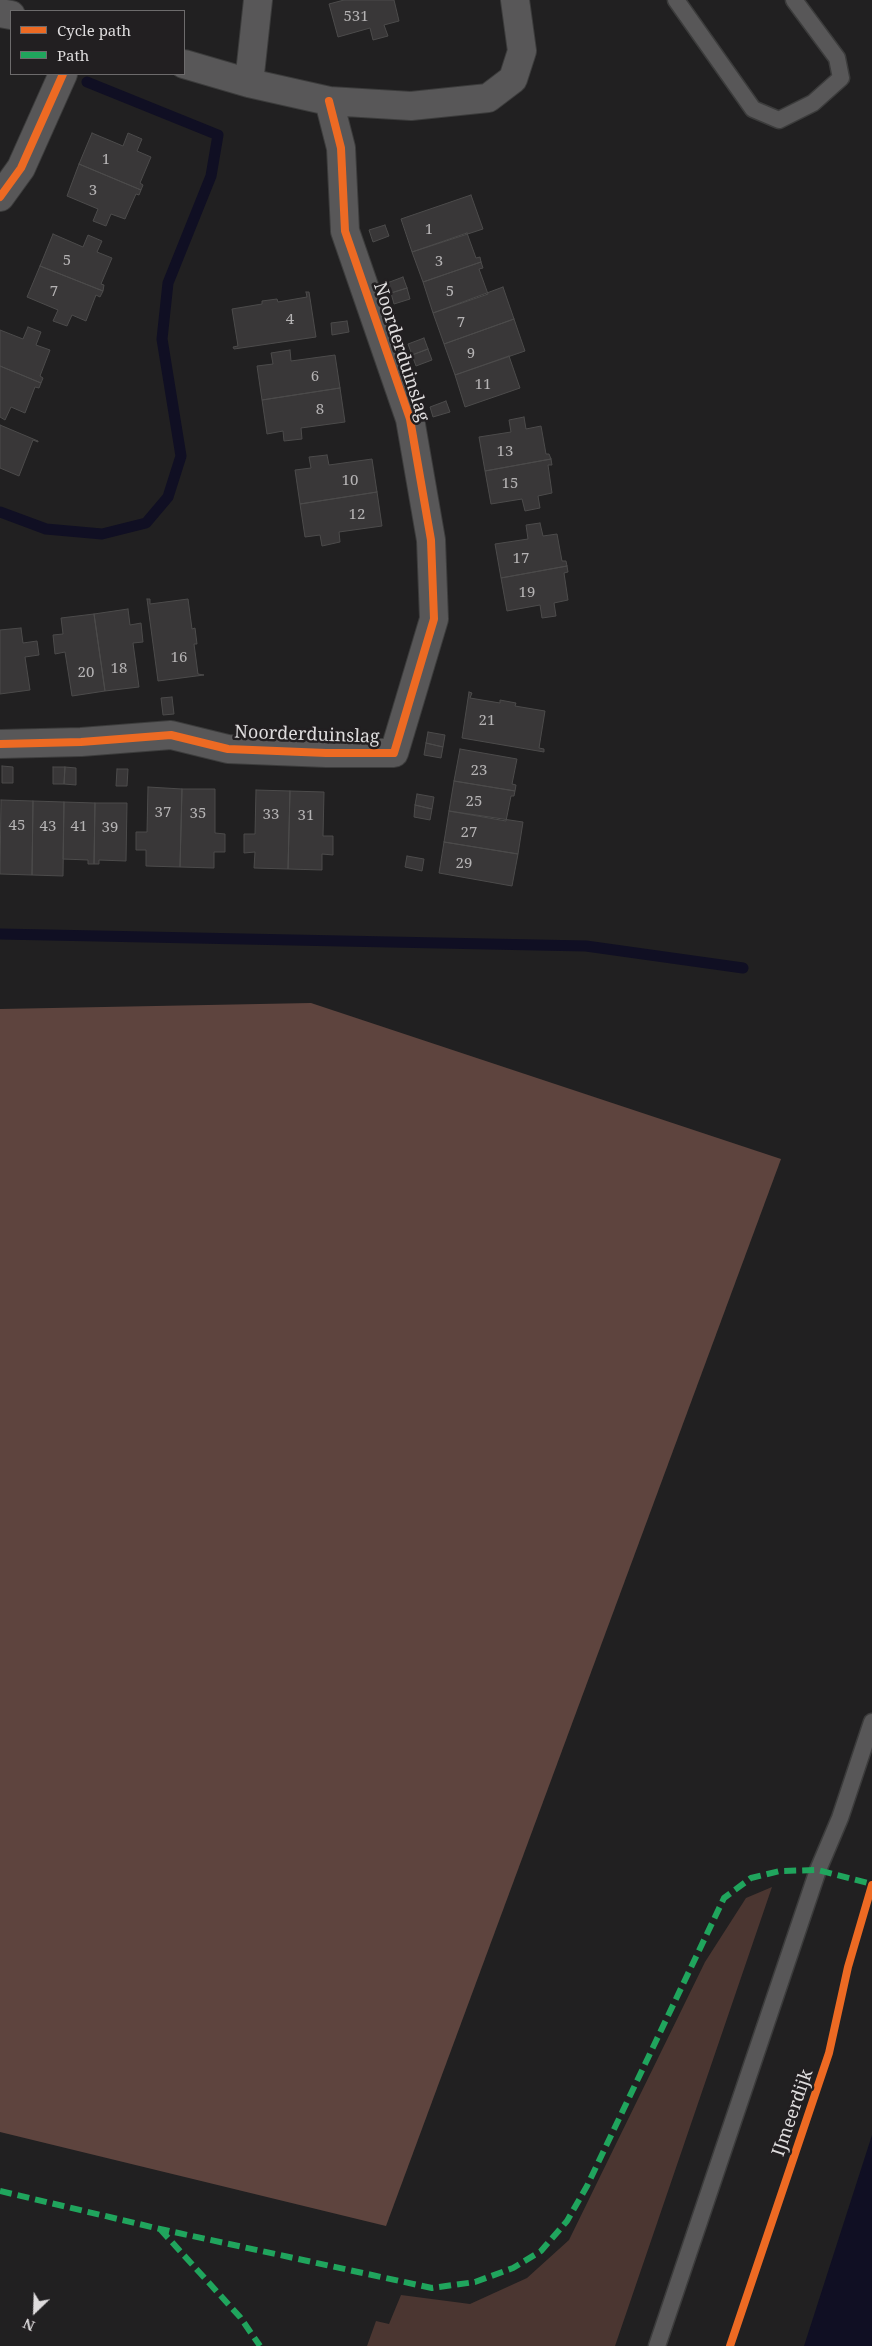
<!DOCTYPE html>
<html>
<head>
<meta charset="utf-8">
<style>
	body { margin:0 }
	#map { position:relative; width:872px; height:2346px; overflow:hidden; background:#212021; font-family:"Noto Serif",serif }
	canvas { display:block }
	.legend { position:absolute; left:10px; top:10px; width:175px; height:65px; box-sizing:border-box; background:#221f21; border:1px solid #6d6b6c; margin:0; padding:6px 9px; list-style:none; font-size:15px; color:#dedcdd }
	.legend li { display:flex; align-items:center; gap:10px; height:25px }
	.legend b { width:25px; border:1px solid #6d6b6c }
	.north { position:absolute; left:10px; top:2286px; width:50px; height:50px; -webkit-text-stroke:4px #221f21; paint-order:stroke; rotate:204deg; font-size:14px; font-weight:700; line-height:20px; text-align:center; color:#dedcdd }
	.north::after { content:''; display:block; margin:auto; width:18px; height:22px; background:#dedcdd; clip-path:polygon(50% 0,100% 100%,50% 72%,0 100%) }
</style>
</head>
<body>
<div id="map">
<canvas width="872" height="2346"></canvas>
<ul class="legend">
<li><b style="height:6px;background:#ed6a23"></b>Cycle path</li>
<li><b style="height:6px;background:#20a55d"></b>Path</li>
</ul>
<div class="north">N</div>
</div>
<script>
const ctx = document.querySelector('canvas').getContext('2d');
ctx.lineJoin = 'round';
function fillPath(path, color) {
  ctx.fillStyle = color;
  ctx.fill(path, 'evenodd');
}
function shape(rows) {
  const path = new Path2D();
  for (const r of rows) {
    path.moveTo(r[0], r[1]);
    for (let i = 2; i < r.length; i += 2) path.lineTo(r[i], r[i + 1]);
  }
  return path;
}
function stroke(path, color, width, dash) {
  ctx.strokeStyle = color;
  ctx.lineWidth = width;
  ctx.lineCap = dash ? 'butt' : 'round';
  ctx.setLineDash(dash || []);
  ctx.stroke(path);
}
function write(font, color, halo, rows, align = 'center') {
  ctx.font = font + ' "Noto Serif",serif';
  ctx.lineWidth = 5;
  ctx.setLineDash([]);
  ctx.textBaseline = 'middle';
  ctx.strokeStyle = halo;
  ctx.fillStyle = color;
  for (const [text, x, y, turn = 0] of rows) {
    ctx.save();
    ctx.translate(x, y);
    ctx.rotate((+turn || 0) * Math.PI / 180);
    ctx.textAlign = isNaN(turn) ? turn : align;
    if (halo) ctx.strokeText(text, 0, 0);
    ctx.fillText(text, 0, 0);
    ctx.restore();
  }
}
fillPath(shape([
	[772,1887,615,2346,367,2346,376,2321,389,2324,401,2295,470,2304,527,2278,569,2240,705,1962,746,1898]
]), '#4b3631');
fillPath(shape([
	[311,1003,781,1159,386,2226,0,2132,0,1009]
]), '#5e443e');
fillPath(shape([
	[872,2135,872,2346,804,2346]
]), '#100f23');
stroke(shape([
	[0,512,46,529,102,534,146,523,168,497,181,456,162,339,168,283,211,176,218,135,87,82],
	[0,934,586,946,743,968]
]), '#100f23', 11);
const building = shape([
	[344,0,394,0,399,21,384,25,388,36,373,40,370,28,338,37,329,4,344,0],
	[92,133,123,146,128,133,142,139,137,151,151,157,140,183,143,185,141,190,79,164,92,133],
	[79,164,141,190,139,195,136,194,125,219,111,214,106,226,93,221,98,209,67,196,79,164],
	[471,195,483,229,412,252,401,219,471,195],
	[385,225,389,236,373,242,369,230,385,225],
	[467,233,476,258,480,257,481,262,423,282,412,252,467,233],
	[53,234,83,247,88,235,102,241,97,252,112,258,101,284,104,285,103,291,40,266,53,234],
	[481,262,483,268,479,269,488,294,433,313,423,282,481,262],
	[40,266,103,291,100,297,96,295,86,321,72,315,67,326,53,321,58,310,27,297,40,266],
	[403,277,407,288,391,293,387,283,403,277],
	[503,287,514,319,444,344,433,313,503,287],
	[407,288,410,299,394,304,391,293,407,288],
	[306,292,309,292,316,337,234,349,233,347,238,346,232,309,262,304,262,301,277,299,278,302,307,297,306,292],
	[514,319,525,351,455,375,444,344,514,319],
	[347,321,349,332,332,335,331,323,347,321],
	[28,327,41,332,36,345,50,350,40,376,43,378,41,383,0,366,0,330,23,339,28,327],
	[424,338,428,349,412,355,408,344,424,338],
	[428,349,432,360,416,366,412,355,428,349],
	[290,350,291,361,335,355,340,388,262,400,257,366,273,364,271,353,290,350],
	[509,356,520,388,465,407,455,375,509,356],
	[0,366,41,383,39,388,35,387,25,413,11,407,5,420,0,417,0,366],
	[340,388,345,422,301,428,302,439,284,441,283,431,267,434,262,400,340,388],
	[446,401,450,412,433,417,430,407,446,401],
	[524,417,526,429,541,426,546,454,549,454,551,459,485,471,479,437,511,432,509,420,524,417],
	[0,425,38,441,38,442,33,440,19,476,0,468,0,425],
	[327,455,329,465,372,459,377,492,300,504,295,470,311,468,309,457,327,455],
	[551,459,552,465,548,465,552,493,538,496,540,508,525,511,522,499,491,504,485,471,551,459],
	[377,492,382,526,339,532,340,542,322,546,320,535,305,537,300,504,377,492],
	[540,523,543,536,557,534,562,561,566,561,567,566,501,578,495,544,528,539,526,525,540,523],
	[567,566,568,572,564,573,568,600,554,603,556,616,542,618,540,605,507,611,501,578,567,566],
	[147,599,150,599,150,604,188,599,192,629,195,628,197,644,194,644,198,674,204,675,158,681,147,599],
	[128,609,130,625,141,623,143,642,133,643,139,687,105,691,94,614,128,609],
	[94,614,105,691,72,696,65,652,55,654,53,635,63,634,61,618,94,614],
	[21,628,23,643,37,641,39,655,25,657,30,690,0,694,0,630,21,628],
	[469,692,472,693,470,698,500,703,500,700,516,703,515,706,545,711,539,748,544,749,544,752,462,738,469,692],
	[172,697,174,714,163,715,161,698,172,697],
	[428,732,445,735,443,747,426,743,428,732],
	[426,743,443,747,441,758,424,755,426,743],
	[460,749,517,759,512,784,516,785,515,791,454,781,460,749],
	[2,766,13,767,13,783,2,783,2,766],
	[53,767,65,767,64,784,53,784,53,767],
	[65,767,76,768,76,785,64,784,65,767],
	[117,769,128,769,127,786,116,786,117,769],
	[454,781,515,791,514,796,511,796,506,821,449,811,454,781],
	[148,787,182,789,180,867,146,866,146,850,136,850,136,832,147,832,148,787],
	[182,789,215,789,215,833,225,834,225,852,214,852,214,868,180,867,182,789],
	[256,790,290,791,288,869,254,868,255,852,244,853,244,834,255,834,256,790],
	[290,791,324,792,323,836,333,836,333,855,322,854,322,870,288,869,290,791],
	[417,794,434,797,432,809,415,805,417,794],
	[1,800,33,801,32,875,0,874,1,800],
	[33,801,64,802,63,876,32,875,33,801],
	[64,802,95,803,94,864,88,864,88,860,63,859,64,802],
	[95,803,127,803,126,861,99,860,99,864,94,864,95,803],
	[415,805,432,809,430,820,414,817,415,805],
	[449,811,523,822,518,854,444,842,449,811],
	[444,842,518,854,512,886,439,873,444,842],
	[407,856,424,859,422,871,405,867,407,856]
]);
fillPath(building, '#393738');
stroke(building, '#4c4b4b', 1);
const service = shape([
	[676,0,753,109,779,120,813,103,841,78,837,58,794,0],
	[657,2346,818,1870,840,1818,872,1722]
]);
const minor = shape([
	[258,0,249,83,329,101,411,106,488,98,513,79,522,51,515,0],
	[0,13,11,15],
	[184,64,249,83],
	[0,197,21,168,63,74],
	[0,744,81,742,171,735,228,749,326,753,394,753,434,619,431,540,410,419,345,231,341,148,329,101]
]);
stroke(service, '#3c3c3c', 19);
stroke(minor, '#3c3c3c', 30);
stroke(service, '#585758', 16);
stroke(minor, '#585758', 28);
stroke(shape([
	[0,2191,160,2229,432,2288,475,2282,513,2268,541,2251,567,2221,587,2186,724,1898,751,1878,780,1871,818,1870,872,1884],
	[160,2229,240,2317,260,2346]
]), '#20a55d', 6, [12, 6]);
stroke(shape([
	[0,197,21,168,63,74],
	[0,744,81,742,171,735,228,749,326,753,394,753,434,619,431,540,410,419,345,231,341,148,329,101],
	[730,2346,829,2053,848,1967,872,1885]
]), '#ed6a23', 8);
write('15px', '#b5b3b4', null, [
	["531",356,17],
	["1",106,160],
	["3",93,191],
	["1",429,230],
	["5",67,261],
	["3",439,262],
	["7",54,292],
	["5",450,292],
	["4",290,320],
	["7",461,323],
	["9",471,354],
	["6",315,377],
	["11",483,385],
	["8",320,410],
	["13",505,452],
	["10",350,481],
	["15",510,484],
	["12",357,515],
	["17",521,559],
	["19",527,593],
	["16",179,658],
	["18",119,669],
	["20",86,673],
	["21",487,721],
	["23",479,771],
	["25",474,802],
	["37",163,813],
	["35",198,814],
	["33",271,815],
	["31",306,816],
	["45",17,826],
	["43",48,827],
	["41",79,827],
	["39",110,828],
	["27",469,833],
	["29",464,864]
]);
write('18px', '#dedcdd', '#221f21', [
	["Noorderduinslag",401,352,72],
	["Noorderduinslag",307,735,2],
	["IJmeerdijk",793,2113,-71]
]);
</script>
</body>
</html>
